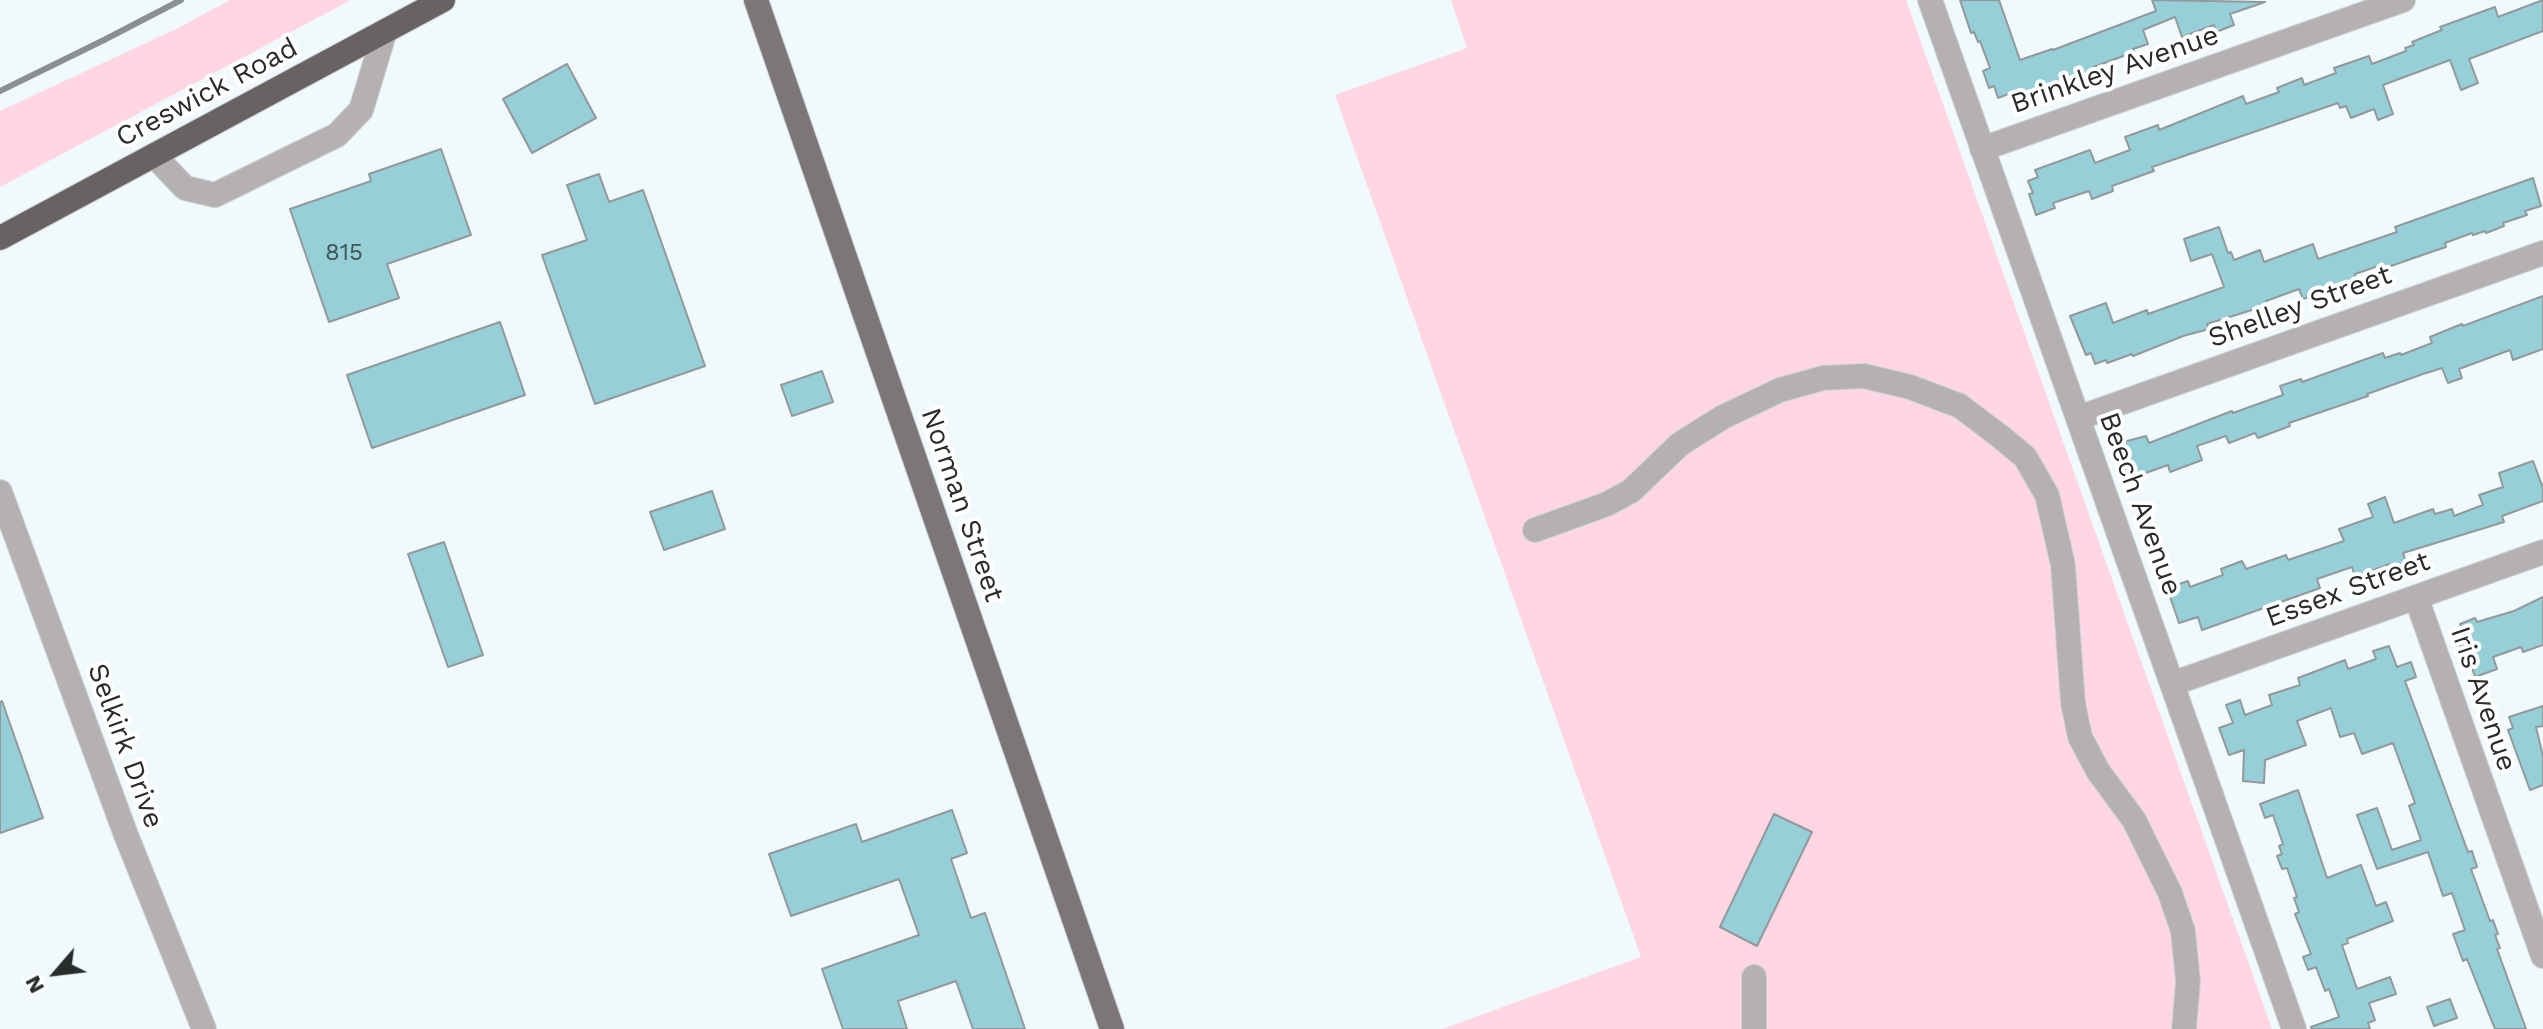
<!DOCTYPE html>
<html>
<head>
<meta charset="utf-8">
<style>
	body { margin:0 }
	#map { position:relative; width:2543px; height:1029px; overflow:hidden; background:#f0f9fb; font-family:"Work Sans",sans-serif }
	canvas { display:block }
	.north { position:absolute; left:16px; top:933px; width:80px; height:80px; -webkit-text-stroke:6px #fff; paint-order:stroke; rotate:242deg; font-size:22px; font-weight:700; line-height:32px; text-align:center; color:#282c2c }
	.north::after { content:''; display:block; margin:auto; width:28px; height:36px; background:#282c2c; clip-path:polygon(50% 0,100% 100%,50% 72%,0 100%) }
</style>
</head>
<body>
<div id="map">
<canvas width="2543" height="1029"></canvas>
<div class="north">N</div>
</div>
<script>
const ctx = document.querySelector('canvas').getContext('2d');
ctx.lineJoin = 'round';
function fillPath(path, color) {
  ctx.fillStyle = color;
  ctx.fill(path, 'evenodd');
}
function shape(rows) {
  const path = new Path2D();
  for (const r of rows) {
    path.moveTo(r[0], r[1]);
    for (let i = 2; i < r.length; i += 2) path.lineTo(r[i], r[i + 1]);
  }
  return path;
}
function stroke(path, color, width, dash) {
  ctx.strokeStyle = color;
  ctx.lineWidth = width;
  ctx.lineCap = dash ? 'butt' : 'round';
  ctx.setLineDash(dash || []);
  ctx.stroke(path);
}
function write(font, color, halo, rows, align = 'center') {
  ctx.font = font + ' "Work Sans",sans-serif';
  ctx.lineWidth = 8;
  ctx.setLineDash([]);
  ctx.textBaseline = 'middle';
  ctx.strokeStyle = halo;
  ctx.fillStyle = color;
  for (const [text, x, y, turn = 0] of rows) {
    ctx.save();
    ctx.translate(x, y);
    ctx.rotate((+turn || 0) * Math.PI / 180);
    ctx.textAlign = isNaN(turn) ? turn : align;
    if (halo) ctx.strokeText(text, 0, 0);
    ctx.fillText(text, 0, 0);
    ctx.restore();
  }
}
fillPath(shape([
	[230,0,351,0,0,187,0,111,178,28],
	[1451,0,1906,0,2272,1029,1442,1029,1641,957,1335,95,1467,48]
]), '#ffd6e1');
const building = shape([
	[1960,0,1999,0,2020,60,2052,49,2053,50,2156,11,2152,0,2265,2,2230,14,2234,25,2216,32,2214,25,2182,37,2175,17,2143,30,2148,44,2133,49,2134,52,2094,67,2095,70,2018,96,2016,91,1998,98,1994,86,1989,88,1983,71,1990,68,1980,41,1978,42,1974,32,1971,33,1960,0],
	[2543,0,2543,31,2469,59,2478,83,2461,90,2450,60,2383,85,2393,114,2378,120,2374,109,2351,118,2346,106,2340,108,2338,103,2152,167,2154,171,2112,186,2113,191,2092,199,2089,191,2053,203,2055,208,2036,215,2029,194,2033,193,2028,181,2038,177,2035,170,2090,150,2095,163,2130,150,2125,137,2139,132,2158,125,2159,130,2243,96,2246,104,2279,92,2277,88,2302,78,2304,85,2336,73,2334,68,2369,56,2372,64,2406,51,2405,48,2414,45,2412,42,2442,30,2440,27,2495,7,2498,17,2543,0],
	[567,64,596,118,532,153,503,99,567,64],
	[441,149,471,235,387,264,399,298,329,322,290,209,371,181,369,174,441,149],
	[599,174,609,202,643,190,705,366,595,404,542,255,587,240,567,185,599,174],
	[2533,178,2541,206,2525,211,2527,215,2503,223,2504,226,2486,233,2485,231,2473,235,2472,233,2445,243,2446,247,2431,252,2385,268,2384,264,2355,274,2357,281,2303,299,2299,289,2266,301,2268,305,2207,324,2209,329,2183,336,2133,356,2132,354,2107,363,2106,360,2095,364,2091,353,2086,355,2070,316,2106,303,2113,323,2147,310,2148,314,2224,287,2212,254,2191,261,2184,239,2219,227,2228,253,2231,252,2234,260,2260,250,2264,262,2313,244,2318,259,2397,232,2395,227,2533,178],
	[2543,296,2543,349,2513,360,2510,350,2459,369,2462,378,2448,383,2442,368,2423,374,2367,394,2368,396,2289,423,2290,426,2258,438,2255,433,2229,443,2226,436,2197,446,2202,460,2170,472,2168,465,2129,479,2116,444,2146,436,2149,443,2232,411,2233,413,2283,395,2280,386,2301,379,2302,382,2383,353,2385,358,2400,353,2401,355,2432,343,2430,337,2447,330,2462,324,2463,326,2543,296],
	[500,322,525,395,372,448,347,375,500,322],
	[822,371,833,402,792,416,781,385,822,371],
	[2533,461,2543,488,2543,501,2502,516,2504,522,2403,553,2406,562,2391,568,2390,564,2355,577,2352,567,2317,579,2320,588,2202,630,2198,617,2179,623,2167,588,2188,581,2190,587,2223,575,2221,569,2242,561,2246,569,2286,555,2288,560,2344,541,2339,529,2373,517,2368,504,2385,497,2394,523,2433,509,2435,514,2452,509,2454,516,2483,505,2479,495,2503,487,2499,473,2533,461],
	[712,491,725,529,664,550,650,512,712,491],
	[444,542,483,655,448,667,408,554,444,542],
	[2543,597,2543,645,2523,652,2521,647,2493,657,2497,669,2475,677,2468,656,2464,657,2457,638,2464,635,2460,624,2475,618,2477,622,2514,611,2543,597],
	[2389,646,2397,667,2411,662,2416,677,2405,681,2468,852,2472,851,2477,867,2471,869,2490,921,2493,920,2498,934,2495,935,2500,948,2497,949,2526,1029,2495,1029,2467,959,2463,961,2453,934,2465,930,2452,893,2443,896,2428,852,2377,869,2357,815,2377,808,2392,850,2421,840,2409,806,2415,803,2393,743,2362,754,2354,733,2340,737,2331,708,2297,721,2306,745,2265,760,2264,783,2243,781,2244,750,2229,755,2219,728,2233,723,2226,705,2240,700,2245,715,2272,705,2269,695,2300,685,2298,678,2345,660,2348,669,2376,659,2373,651,2389,646],
	[2,701,43,818,0,833,0,702,2,701],
	[2543,706,2543,726,2536,727,2543,756,2543,785,2530,790,2508,730,2513,728,2509,717,2543,706],
	[2298,790,2327,878,2361,865,2376,906,2386,902,2393,921,2347,939,2348,943,2342,945,2357,989,2390,977,2396,994,2369,1003,2375,1020,2368,1023,2370,1029,2312,1029,2311,1027,2339,1017,2329,989,2325,991,2316,967,2308,970,2303,957,2311,954,2295,914,2299,912,2294,898,2297,897,2287,868,2282,869,2277,856,2282,854,2279,846,2283,844,2273,815,2265,818,2260,804,2298,790],
	[952,810,967,853,951,859,971,918,985,913,1025,1029,973,1029,956,981,898,1001,907,1029,843,1029,822,969,919,935,899,879,791,916,769,854,856,824,862,842,952,810],
	[1774,814,1812,832,1757,946,1720,927,1774,814],
	[2450,999,2457,1018,2434,1026,2427,1007,2450,999]
]);
fillPath(building, '#97cfd9');
stroke(building, '#91999b', 2);
const minor = shape([
	[1930,0,2294,1029],
	[1982,149,2403,0],
	[158,154,163,165,185,188,215,195,337,135,361,110,385,31],
	[2078,418,2543,253],
	[0,492,126,835,204,1029],
	[1535,530,1607,504,1631,491,1680,444,1723,417,1780,390,1823,378,1864,376,1910,387,1960,406,2001,437,2025,457,2047,495,2063,565,2073,703,2080,737,2098,771,2134,820,2170,893,2183,931,2188,981,2184,1029],
	[2416,597,2543,956],
	[2172,684,2543,552],
	[1754,977,1754,1029]
]);
const major = shape([
	[756,0,1112,1029]
]);
const highway = shape([
	[0,238,443,0]
]);
stroke(minor, '#ccd4d6', 26);
stroke(major, '#ccd4d6', 26);
stroke(highway, '#ccd4d6', 26);
stroke(minor, '#b5b1b2', 24);
stroke(major, '#7d7678', 24);
stroke(highway, '#696263', 24);
stroke(shape([
	[0,91,104,40,181,0]
]), '#8a9091', 6);
write('24px', '#445557', null, [
	["815",344,253]
]);
write('28px', '#282c2c', '#fff', [
	["Brinkley Avenue",2115,70,-19],
	["Creswick Road",207,93,-28],
	["Shelley Street",2300,307,-20],
	["Beech Avenue",2140,504,70],
	["Norman Street",962,505,71],
	["Essex Street",2348,590,-20],
	["Iris Avenue",2483,699,71],
	["Selkirk Drive",125,746,70]
]);
</script>
</body>
</html>
